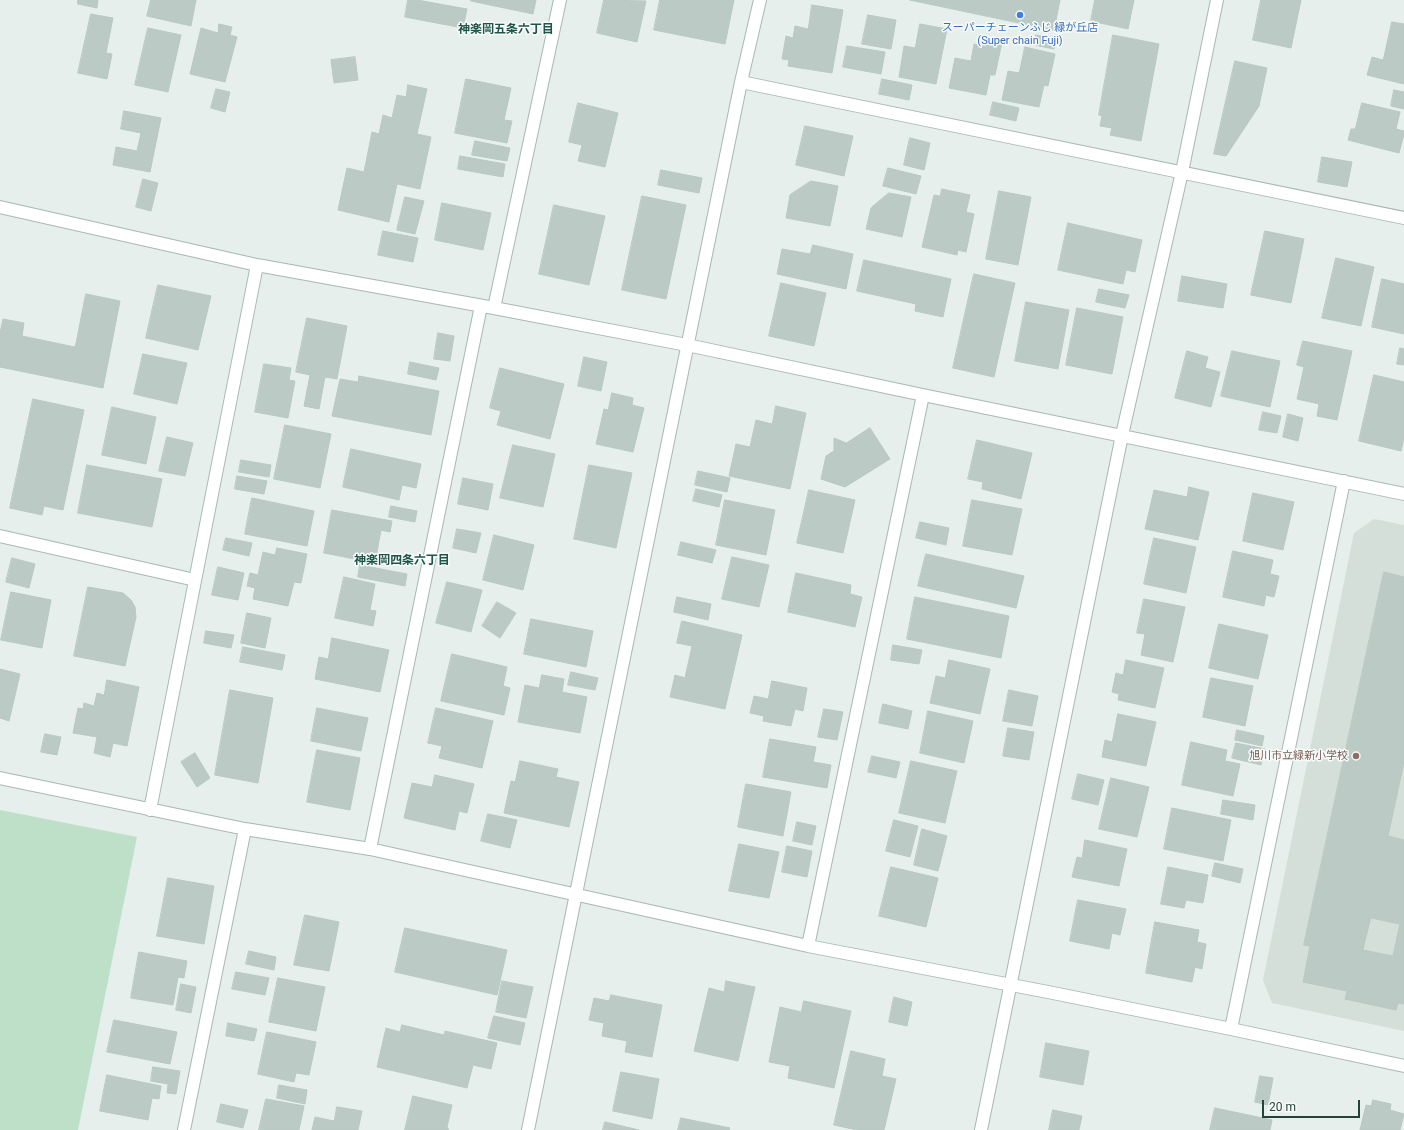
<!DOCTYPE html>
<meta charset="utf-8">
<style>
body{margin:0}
#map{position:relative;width:1404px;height:1130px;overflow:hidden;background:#e6efeb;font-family:Roboto,sans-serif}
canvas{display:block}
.scale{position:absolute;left:1262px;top:1100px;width:98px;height:18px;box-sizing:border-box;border:2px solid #24423a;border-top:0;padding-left:5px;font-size:12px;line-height:14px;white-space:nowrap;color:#24423a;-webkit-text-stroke:3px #f7fbf9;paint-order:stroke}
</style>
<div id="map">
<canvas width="1404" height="1130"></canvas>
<div class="scale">20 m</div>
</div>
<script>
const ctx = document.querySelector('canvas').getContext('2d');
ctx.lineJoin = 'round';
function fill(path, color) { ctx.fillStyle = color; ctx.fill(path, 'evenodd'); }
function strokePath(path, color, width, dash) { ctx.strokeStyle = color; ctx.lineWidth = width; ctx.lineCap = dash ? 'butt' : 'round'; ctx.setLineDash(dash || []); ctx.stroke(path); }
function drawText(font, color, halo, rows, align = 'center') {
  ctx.font = font + ' Roboto,"Noto Sans JP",sans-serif'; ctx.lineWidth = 3; ctx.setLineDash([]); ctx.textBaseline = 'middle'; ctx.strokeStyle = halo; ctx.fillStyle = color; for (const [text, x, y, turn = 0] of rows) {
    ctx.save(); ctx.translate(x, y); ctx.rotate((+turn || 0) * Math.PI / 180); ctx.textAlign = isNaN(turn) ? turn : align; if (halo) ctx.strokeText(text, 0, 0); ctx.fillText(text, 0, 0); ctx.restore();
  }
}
fill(new Path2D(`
 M1374,519L1404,525V1031L1272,1003L1263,980L1354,533Z`), '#d4dfda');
fill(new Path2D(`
 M0,810L137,837L78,1130H0Z`), '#bfe0c8');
const building = new Path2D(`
 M78,0H98L97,8L78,4Z
 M151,0H196L191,26L147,16Z
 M408,0H417L467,9L463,28L405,17Z
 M471,0H536L533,14L471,1Z
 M604,0L646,1L637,42L597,33Z
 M660,0H734L725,44L654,30Z
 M910,0H1060L1054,30Z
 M1095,0H1134L1128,29L1091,21Z
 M1261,0H1301L1291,48L1253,40Z
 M812,5L843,10L832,73L788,66L789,60L782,59L786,36L793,38L795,26L808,29Z
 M91,14L113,18L106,53L112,54L107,79L78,73Z
 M868,15L896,20L891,49L862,44Z
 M1392,22L1404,24V84L1367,75L1372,57L1383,60Z
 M219,24L232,27L230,35L237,37L225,82L190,74L201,28L218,33Z
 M920,24L947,29L936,84L899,77L904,46L915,48Z
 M148,28L181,35L168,92L135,85Z
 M1036,35L1056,38L1054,49L1034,45Z
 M1113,35L1159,44L1141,141L1110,135L1112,128L1100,126L1102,116L1099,115Z
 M986,38L1002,42L995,75H990L986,95L949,88L955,58L971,61L974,44L984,46Z
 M847,46L885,52L881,74L843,67Z
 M1025,47L1055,54L1048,86L1044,85L1039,107L1002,100L1008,71L1019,73Z
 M355,57L358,80L334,83L331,60Z
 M1235,61L1267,68L1259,106L1226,156L1214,154Z
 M466,79L511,88L504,120L512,121L507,143L455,133Z
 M882,79L912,85L909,100L879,94Z
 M408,85L427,89L417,134L431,137L420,189L397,184L389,222L338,210L347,168L364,172L372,132L379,134L383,115L392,118L397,95L406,97Z
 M216,89L230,92L225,112L211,108Z
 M1394,90L1404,92V109L1391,106Z
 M993,102L1019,108L1016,121L990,115Z
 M578,103L618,113L605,167L578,161L582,145L569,142Z
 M1362,103L1400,112L1396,129L1404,131V134L1399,153L1348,140L1351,129H1355Z
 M124,111L161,118L150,172L113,165L116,147L137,151L141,133L121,129Z
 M805,126L853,136L844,176L796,165Z
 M910,138L930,143L924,170L904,165Z
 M475,141L510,148L507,161L472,155Z
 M460,156L505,164L503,177L458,169Z
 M1322,157L1352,162L1347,187L1318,182Z
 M888,168L921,176L916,194L883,186Z
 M661,170L702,178L699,193L658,185Z
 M143,179L158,183L151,211L136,207Z
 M811,181L838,186L830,226L786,218L790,195Z
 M942,189L970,195L966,212L974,214L966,252L958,250L957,255L922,247L934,195L940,196Z
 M999,191L1031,197L1018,265L986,259Z
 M889,193L911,197L902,237L866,229L871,208Z
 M642,196L686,205L666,299L622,290Z
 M405,197L424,201L415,234L397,230Z
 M442,203L491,213L483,250L435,240Z
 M554,205L605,216L589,285L539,274Z
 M1068,223L1142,240L1135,272L1126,270L1123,284L1058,270Z
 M383,231L418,238L413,262L378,255Z
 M1265,231L1304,239L1291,303L1251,295Z
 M813,245L853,254L846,289L777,274L782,249L810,254Z
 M1336,258L1374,267L1361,326L1322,318Z
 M864,260L951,279L943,317L915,311L916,304L857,291Z
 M974,274L1015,283L994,377L953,368Z
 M1182,276L1227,284L1223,308L1178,301Z
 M1382,279L1404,284V334L1372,327Z
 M781,283L826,293L814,346L769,336Z
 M158,285L211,296L198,350L146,338Z
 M1099,289L1129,295L1125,308L1096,302Z
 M86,294L120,301L103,388L0,367V333L3,319L24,323L22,336L75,347Z
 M1026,302L1069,310L1058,369L1015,361Z
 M1077,308L1123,317L1112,374L1066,365Z
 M307,318L347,326L337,379L325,377L319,409L304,406L310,375L296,372Z
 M438,333L454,336L450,361L434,359Z
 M1303,341L1352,351L1337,420L1317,416L1319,404L1297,399L1304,367L1297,365Z
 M1400,348L1404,349V365L1397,364Z
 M1187,351L1208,357L1205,368L1220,372L1211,407L1175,398Z
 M1232,351L1280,361L1270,407L1221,396Z
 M143,354L187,363L177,404L134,394Z
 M584,357L607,362L601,391L578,386Z
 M410,362L439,368L436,380L408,374Z
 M264,364L291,368L289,380L295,381L288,418L255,412Z
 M500,368L564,384L550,439L497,425L501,411L490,408Z
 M1374,375L1404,382V438L1401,451L1359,441Z
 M359,376L439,391L431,435L332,416L340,379L358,382Z
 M612,393L633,398L632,405L644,408L633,452L596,444L604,409L608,410Z
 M33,399L84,410L63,510L44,506L42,515L10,508Z
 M776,406L806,413L790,489L729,476L736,444L750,447L756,420L772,424Z
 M112,407L156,417L146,464L102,455Z
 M1263,412L1281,416L1277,433L1259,430Z
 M1288,414L1303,418L1298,441L1283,437Z
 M285,425L331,434L320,488L274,479Z
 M870,428L890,459L845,487L821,479L826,456L834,451V438L846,443Z
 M167,437L193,443L185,476L159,471Z
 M977,440L1032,453L1021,499L982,489L983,482L968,479Z
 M513,445L555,454L543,507L500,498Z
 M351,449L421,464L416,488L402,485L399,500L343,487Z
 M241,460L271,465L269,477L239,472Z
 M87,465L162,479L152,527L78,513Z
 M589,465L632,473L616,548L574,539Z
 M698,471L730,478L727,492L695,485Z
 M237,476L267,481L264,494L235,489Z
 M463,478L493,484L488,510L458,504Z
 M1189,487L1209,492L1198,540L1145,529L1154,490L1187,497Z
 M696,489L722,495L719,507L693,501Z
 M809,490L855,500L843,553L797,543Z
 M1253,493L1294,502L1283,550L1243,541Z
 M252,498L314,511L307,546L245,534Z
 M725,500L775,510L766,555L716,545Z
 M972,500L1022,509L1012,555L963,546Z
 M391,506L417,511L415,522L389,517Z
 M332,510L392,521L390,532L381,530L375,563L324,553Z
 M920,522L949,528L946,545L916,538Z
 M457,529L481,533L476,553L453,548Z
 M494,535L534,545L523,590L483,580Z
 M226,538L252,543L249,556L223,550Z
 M1154,538L1196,547L1186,593L1144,584Z
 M681,542L716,550L712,563L678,555Z
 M277,548L307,554L301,583L294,582L288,606L253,599L255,588L247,586L250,573L258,575L263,552L275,555Z
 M1233,551L1273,560L1270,574L1279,576L1274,597L1266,595L1264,606L1223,597Z
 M926,554L1024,576L1016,608L918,586Z
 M732,557L769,565L759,607L722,599Z
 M12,558L35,564L29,588L6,582Z
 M360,565L407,574L405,586L358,577Z
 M218,567L244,573L238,600L212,595Z
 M1384,572L1404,577V762L1388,836L1404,840V1004L1398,1003L1396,1010L1345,999L1347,991L1303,982L1310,946L1304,945ZM1371,918L1400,924L1393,956L1363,950Z
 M796,573L851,585L850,594L862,597L855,627L788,612Z
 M344,577L375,584L370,610L376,611L373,626L335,618Z
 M447,582L482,590L471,632L436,623Z
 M88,587L123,593L131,600L135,607L136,617L125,666L74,656Z
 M11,592L51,600L42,648L1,640Z
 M677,597L711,604L708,620L674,612Z
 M915,597L1009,616L1001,658L907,639Z
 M1144,599L1185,607L1173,662L1141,655L1145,634L1137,633Z
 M497,602L516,613L500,638L482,626Z
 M247,613L271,618L265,648L241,643Z
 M531,619L593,631L586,667L524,654Z
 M682,621L742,635L725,709L670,697L675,675L685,678L692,646L677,643Z
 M1219,624L1268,635L1258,679L1209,668Z
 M206,631L234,635L231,648L204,643Z
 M332,638L389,650L380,692L315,679L319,657L328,659Z
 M893,645L922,650L919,664L891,660Z
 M243,647L285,655L282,670L240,662Z
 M452,654L507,667L503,686L510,688L504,715L441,701Z
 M949,660L990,669L980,714L930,703L936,676L945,678Z
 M1126,660L1164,668L1155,708L1118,700L1119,694L1112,692L1116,673L1123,675Z
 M0,669L20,674L9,721L0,718Z
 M571,672L598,678L595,690L568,685Z
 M542,675L564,679L562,692L587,697L580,733L518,722L525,685L539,688Z
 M1211,678L1253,686L1245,726L1203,717Z
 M107,680L139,687L127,746L113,743L110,757L94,753L97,737L73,733L78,708L83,709L84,703L94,706L97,693L104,695Z
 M772,681L807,688L803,711L795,709L791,726L763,721L764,716L750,713L754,696L768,699Z
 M230,690L273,698L258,783L215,775Z
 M1009,690L1038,696L1032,726L1003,721Z
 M883,704L912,711L908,729L879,723Z
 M317,708L368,718L361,751L311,741Z
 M436,708L493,721L482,768L439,758L442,746L428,743Z
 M824,709L843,712L837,740L818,737Z
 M928,711L973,721L964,763L920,753Z
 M1118,714L1156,722L1146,766L1102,757L1105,740L1112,742Z
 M1008,728L1034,732L1029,760L1003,756Z
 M1237,730L1264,736L1262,746L1235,740Z
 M45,734L61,737L57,755L41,752Z
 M770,739L816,747L813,762L831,765L827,788L763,777Z
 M1191,742L1227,750L1225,761L1240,764L1233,796L1182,785Z
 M1236,743L1265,749L1261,765L1232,758Z
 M317,750L360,758L350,810L307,802Z
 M195,753L210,778L197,787L181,762Z
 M872,756L900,762L896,778L868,772Z
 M520,761L558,769L556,777L579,782L569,827L504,813L511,781L515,782Z
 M911,761L957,771L945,823L899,813Z
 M1078,774L1104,780L1098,805L1072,799Z
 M435,775L474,784L467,813L459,811L455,830L404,818L412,783L432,787Z
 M1111,778L1149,787L1137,837L1099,829Z
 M746,784L791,792L783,836L738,827Z
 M1223,800L1255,805L1253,820L1221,814Z
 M1172,808L1231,820L1223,861L1164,849Z
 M488,814L517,820L510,848L481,841Z
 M894,820L918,826L910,857L886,851Z
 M797,822L816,826L812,845L793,841Z
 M922,829L947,836L938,871L914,865Z
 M1085,840L1127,849L1119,886L1072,877L1077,857L1082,858Z
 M739,844L779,852L769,898L729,891Z
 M787,846L812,851L807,877L782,872Z
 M1215,863L1243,869L1240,883L1212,876Z
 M891,867L938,878L926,927L879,916Z
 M1168,867L1208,875L1203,903L1186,900L1184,908L1161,904Z
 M168,878L214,886L204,944L157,936Z
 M1078,900L1126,909L1120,935L1112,933L1109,949L1070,941Z
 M305,915L339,922L329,971L294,965Z
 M1155,922L1199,930L1197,942L1206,944L1202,969L1195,967L1192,982L1146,973Z
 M405,928L507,950L497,995L395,972Z
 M249,951L276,957L274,970L246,964Z
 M139,952L187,961L184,978L178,977L173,1005L131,998Z
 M236,972L269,978L265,995L232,989Z
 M278,978L325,987L316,1031L269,1022Z
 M502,981L533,987L526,1018L496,1012Z
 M726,981L755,987L738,1061L694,1051L709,988L724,992Z
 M181,984L196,987L191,1013L176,1010Z
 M611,995L662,1005L652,1057L625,1052L627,1041L602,1036L604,1023L589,1020L594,998L609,1001Z
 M894,997L912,1002L907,1026L889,1022Z
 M804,1001L851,1011L834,1088L788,1078L790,1066L769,1062L780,1007L801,1012Z
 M494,1016L525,1023L520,1045L488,1038Z
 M114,1020L177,1032L170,1064L107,1052Z
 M228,1023L257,1029L254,1041L226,1036Z
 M402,1025L444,1035L445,1031L497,1043L491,1069L473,1065L467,1088L377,1067L386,1028L400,1032Z
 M267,1032L316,1042L309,1075L296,1073L294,1082L258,1074Z
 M1046,1043L1089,1051L1083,1085L1040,1077Z
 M851,1051L885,1059L882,1076L896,1079L884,1130H857L834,1125Z
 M153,1067L180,1071L176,1094L167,1093L168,1084L151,1081Z
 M621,1072L659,1079L652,1119L613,1111Z
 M107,1075L161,1086L159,1099L152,1098L148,1120L100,1111Z
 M1260,1076L1273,1078L1268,1105L1255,1102Z
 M279,1085L307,1090L305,1104L277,1098Z
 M413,1096L452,1105L447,1127L449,1130H405Z
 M266,1099L304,1106L299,1130H259Z
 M1373,1100L1391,1104L1390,1110L1404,1114L1400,1130H1360L1366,1105L1371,1106Z
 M221,1104L248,1110L243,1128L217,1122Z
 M337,1107L362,1111L358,1130H312L315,1117L334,1121Z
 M1215,1108L1272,1120L1270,1130H1210Z
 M1053,1110L1082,1116L1079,1130H1049Z
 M681,1118L730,1128L729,1130H678Z
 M605,1122L639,1130H603Z`);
fill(building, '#bbcac4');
strokePath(building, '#b8c9c2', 1);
const street = new Path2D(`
 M741,82L1404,218
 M0,207L257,265L494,308L687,345L923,395L1404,494
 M494,308L560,0
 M0,536L195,580
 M0,778L245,829L370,849L808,946L1048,992L1231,1029L1404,1066
 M150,810L257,265
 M370,849L481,306
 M808,946L923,395
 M1231,1029L1344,481
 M184,1130L245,829
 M528,1130L741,82L760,0
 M981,1130L1122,435L1182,172L1217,0`);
strokePath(street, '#a8b8b2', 14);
strokePath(street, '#fff', 12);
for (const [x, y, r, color] of [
 [1020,15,4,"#3f7fe0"],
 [1356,756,4,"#8d6e63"]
]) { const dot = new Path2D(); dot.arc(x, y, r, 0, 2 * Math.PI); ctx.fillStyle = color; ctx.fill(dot); strokePath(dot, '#f7fbf9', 1.5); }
drawText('11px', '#366cbe', '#f7fbf9', [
 ["スーパーチェーンふじ 緑が丘店",1020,28],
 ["(Super chain Fuji)",1020,41]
]);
drawText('11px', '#785e54', '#f7fbf9', [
 ["旭川市立緑新小学校",1348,756]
], 'right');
drawText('bold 12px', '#1f5548', '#f7fbf9', [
 ["神楽岡五条六丁目",506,30],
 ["神楽岡四条六丁目",402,561]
]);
</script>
